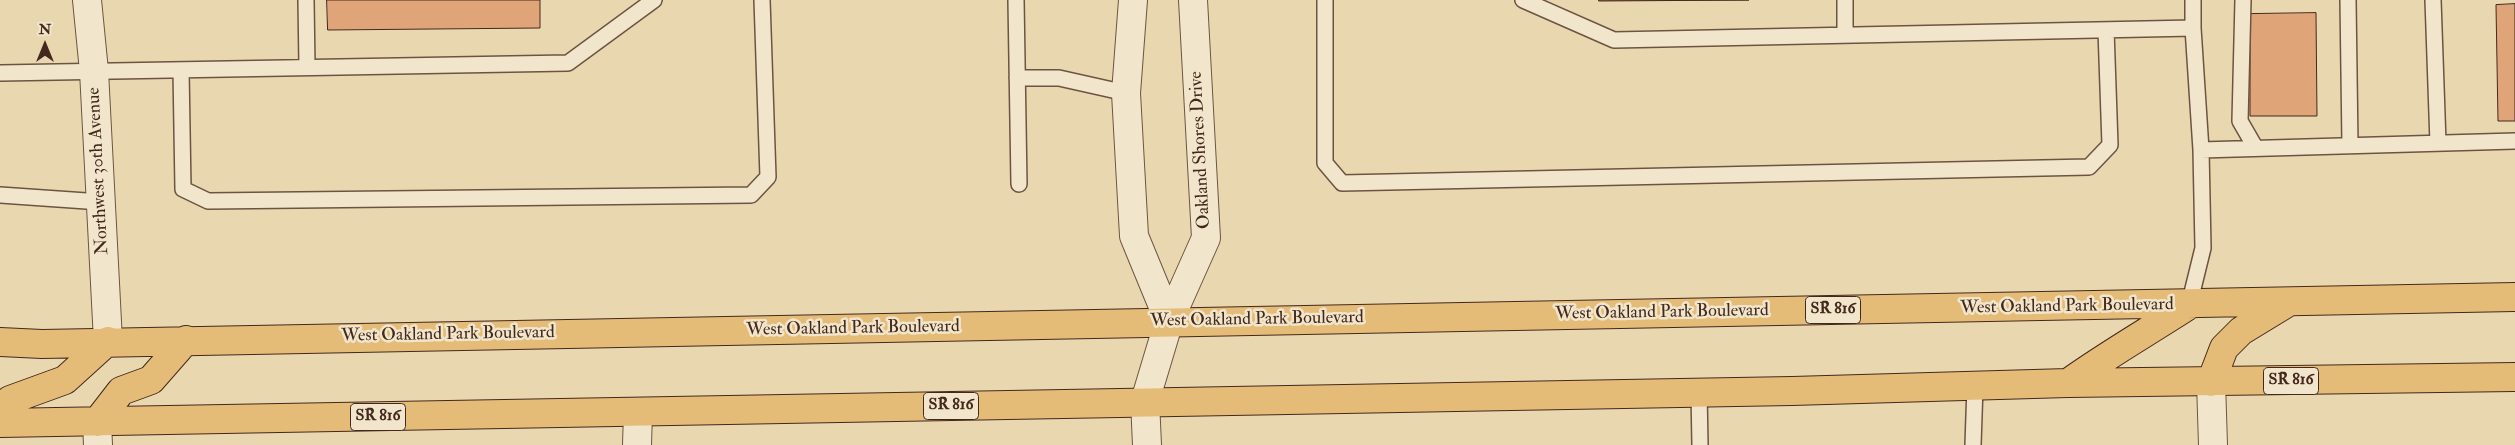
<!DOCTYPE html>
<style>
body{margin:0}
#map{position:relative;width:2515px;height:445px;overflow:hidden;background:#e9d8af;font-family:"IM FELL Double Pica",serif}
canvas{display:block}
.north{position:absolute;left:20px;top:20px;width:50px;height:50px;-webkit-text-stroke:4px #f1e6cb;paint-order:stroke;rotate:0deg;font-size:14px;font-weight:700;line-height:20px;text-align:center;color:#44281e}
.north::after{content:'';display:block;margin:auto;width:18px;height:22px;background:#44281e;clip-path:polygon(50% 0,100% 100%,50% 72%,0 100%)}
</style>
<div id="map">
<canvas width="2515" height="445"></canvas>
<div class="north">N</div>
</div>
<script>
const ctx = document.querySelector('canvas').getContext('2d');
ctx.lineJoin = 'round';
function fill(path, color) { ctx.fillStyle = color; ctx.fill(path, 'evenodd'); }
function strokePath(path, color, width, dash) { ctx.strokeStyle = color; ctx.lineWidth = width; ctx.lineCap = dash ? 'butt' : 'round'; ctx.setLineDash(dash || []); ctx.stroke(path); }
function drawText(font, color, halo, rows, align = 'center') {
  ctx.font = font + ' "IM FELL Double Pica",serif'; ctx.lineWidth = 5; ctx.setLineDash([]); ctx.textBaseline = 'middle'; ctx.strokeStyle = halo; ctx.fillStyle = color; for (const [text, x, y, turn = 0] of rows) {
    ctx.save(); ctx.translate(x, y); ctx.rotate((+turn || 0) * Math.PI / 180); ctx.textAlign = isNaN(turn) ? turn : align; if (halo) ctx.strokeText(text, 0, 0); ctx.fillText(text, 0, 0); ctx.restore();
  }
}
const building = new Path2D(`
 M327,0H540V28L328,30Z
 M1599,0H1749L1599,1Z
 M2515,4V121H2498L2496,5Z
 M2316,13L2317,116H2250V14Z`);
fill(building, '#dfa477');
strokePath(building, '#44281e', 1);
const service = new Path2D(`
 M306,0L307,67
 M1016,0L1019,184
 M1325,0V163L1342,183L2089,167L2110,145L2106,30
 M1523,0L1614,40L2193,28L2201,150L2203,248L2189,305
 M1845,0V35
 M2193,0V28
 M2243,0L2240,121L2255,147
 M2348,0L2350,145
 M2433,0L2438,143
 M181,70L183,189L208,201L751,195L768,177L762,0
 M0,73L568,63L654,0
 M1017,78H1059L1126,93
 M2201,150L2515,141
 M0,195L101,202
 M1699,392L1700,445
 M1973,445L1975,386`);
const minor = new Path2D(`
 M87,0L94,71L108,341
 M1133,0L1126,93L1134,236L1169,321
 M2211,382L2213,445
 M97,422L98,445
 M637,445L638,413
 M1147,445L1145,401L1169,321L1206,238L1193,0`);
const primary = new Path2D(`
 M0,342L42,344L2515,297
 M2211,382L2224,348L2241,331L2287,303
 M2068,383C2107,355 2149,331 2189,305
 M0,409L10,400L65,380L108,341
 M97,422L121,391L151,380L186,340
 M0,423L1792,391L2068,383L2515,377`);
strokePath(service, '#6d5442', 18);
strokePath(minor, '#6d5442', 30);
strokePath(primary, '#44281e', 30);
strokePath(service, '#f1e6cb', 15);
strokePath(minor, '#f1e6cb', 28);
strokePath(primary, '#e4bc78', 28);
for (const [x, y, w] of [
 [1833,310,55],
 [2291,381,55],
 [951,406,55],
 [378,417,55]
]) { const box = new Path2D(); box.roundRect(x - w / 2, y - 13.5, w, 27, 4); ctx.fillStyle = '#f1e6cb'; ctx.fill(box); strokePath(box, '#44281e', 1); }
drawText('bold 16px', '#44281e', null, [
 ["SR 816",1833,310],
 ["SR 816",2291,381],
 ["SR 816",951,406],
 ["SR 816",378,417]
]);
drawText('18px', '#44281e', '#f1e6cb', [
 ["Oakland Shores Drive",1201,150,-93],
 ["Northwest 30th Avenue",99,171,-93],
 ["West Oakland Park Boulevard",2067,307,-1],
 ["West Oakland Park Boulevard",1662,313,-1],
 ["West Oakland Park Boulevard",1257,320,-1],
 ["West Oakland Park Boulevard",853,329,-1],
 ["West Oakland Park Boulevard",448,335,-1]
]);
</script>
